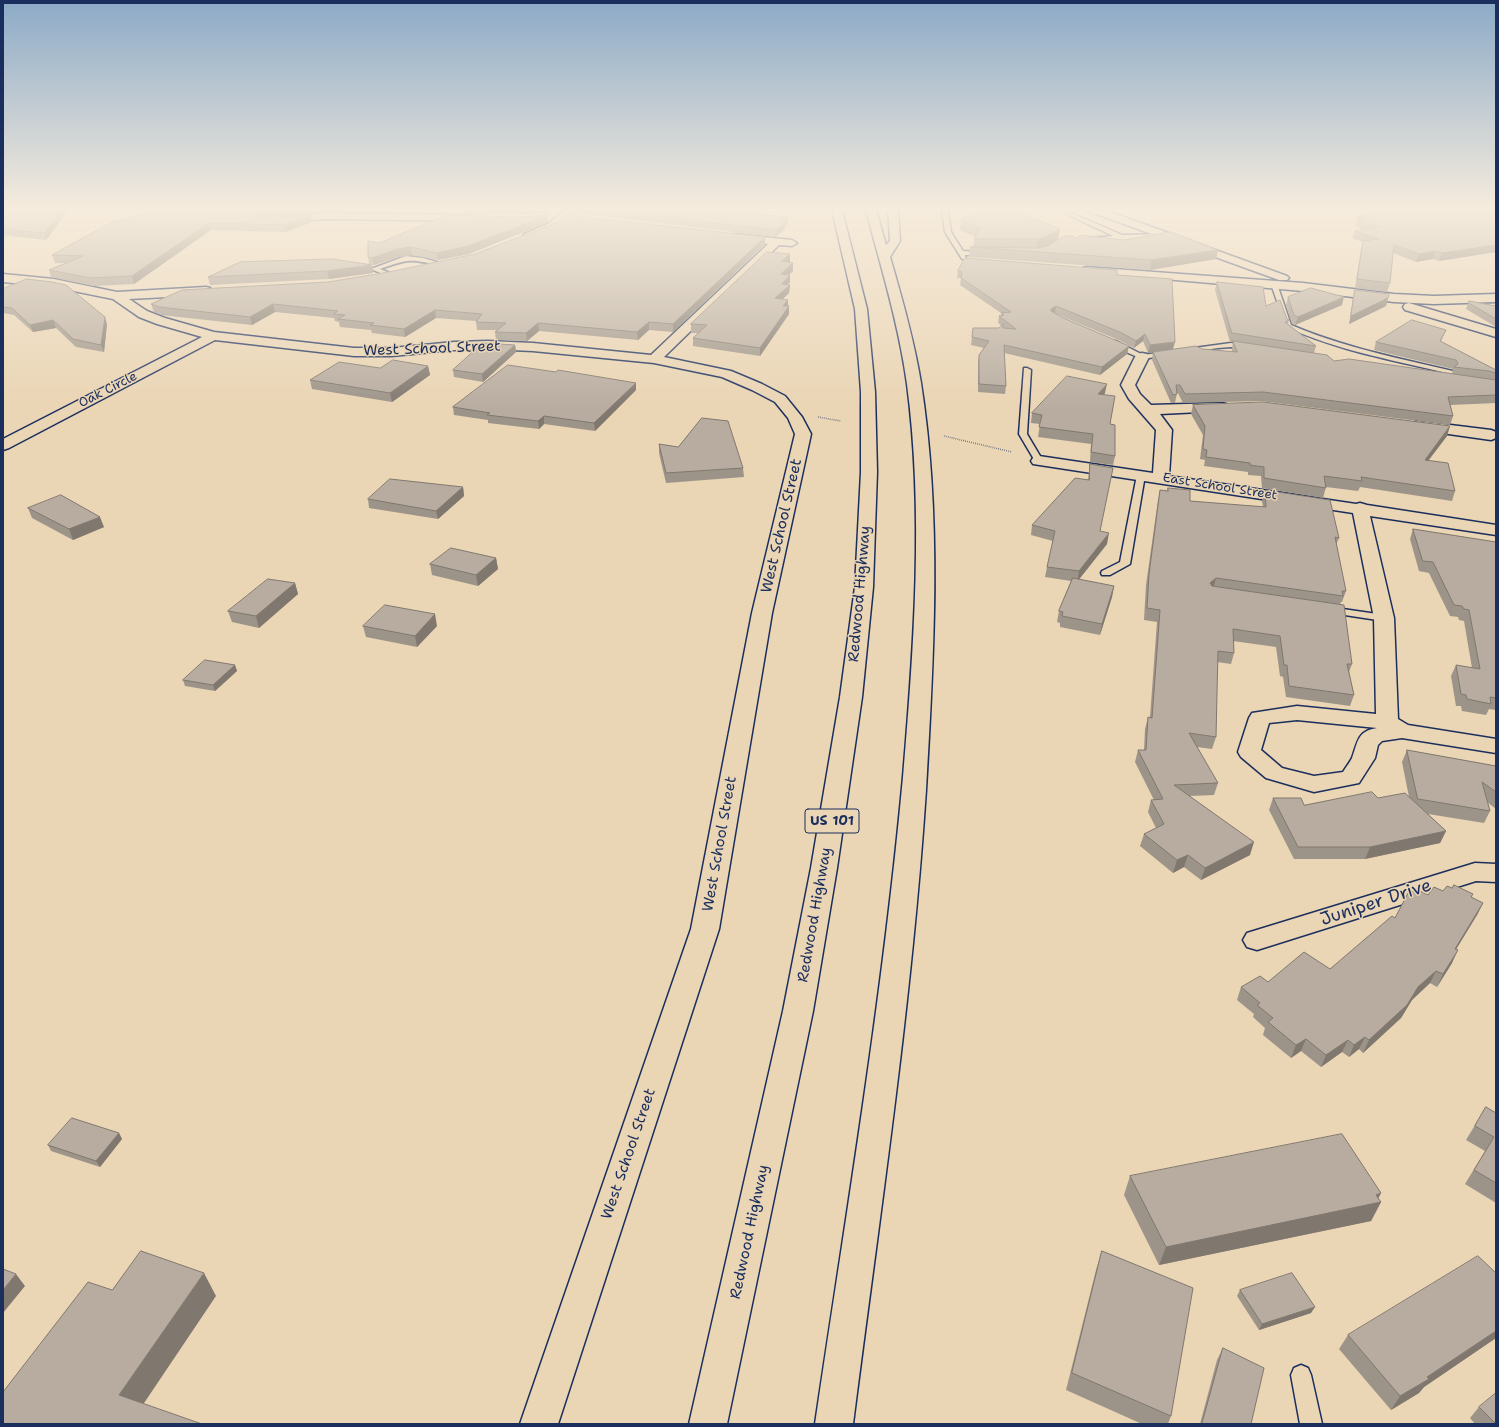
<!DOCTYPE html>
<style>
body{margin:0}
#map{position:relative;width:1499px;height:1427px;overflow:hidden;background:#ead5b4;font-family:"Shantell Sans",sans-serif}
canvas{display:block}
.frame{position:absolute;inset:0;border:4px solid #1b2f5e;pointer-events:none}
</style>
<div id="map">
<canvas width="1499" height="1427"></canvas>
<div class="frame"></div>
</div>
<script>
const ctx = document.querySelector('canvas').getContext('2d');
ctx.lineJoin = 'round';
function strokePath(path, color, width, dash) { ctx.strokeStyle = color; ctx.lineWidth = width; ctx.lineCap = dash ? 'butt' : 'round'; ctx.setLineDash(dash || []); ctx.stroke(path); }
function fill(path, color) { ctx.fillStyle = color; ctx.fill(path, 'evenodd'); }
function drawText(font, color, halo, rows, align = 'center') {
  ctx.font = font + ' "Shantell Sans",sans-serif'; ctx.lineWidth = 3; ctx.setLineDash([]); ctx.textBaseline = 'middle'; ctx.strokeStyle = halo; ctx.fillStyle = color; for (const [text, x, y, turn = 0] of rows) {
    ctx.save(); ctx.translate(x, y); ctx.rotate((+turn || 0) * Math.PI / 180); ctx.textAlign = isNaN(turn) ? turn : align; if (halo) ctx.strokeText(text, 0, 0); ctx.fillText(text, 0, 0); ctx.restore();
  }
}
const lane = new Path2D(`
 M942,210H948L951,232L963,251L985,252L988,254L987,255H965L966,259H962L945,232Z
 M1058,210H1065L1122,235L1161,234L1164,236L1161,238L1091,241L1089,240V238L1113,236Z
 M406,256L423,258L447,265L444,267C412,259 411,258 380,269L392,274L393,275L390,277L371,269Z
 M1274,282L1277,284L1291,325C1356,353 1428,363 1496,382V386C1478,382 1460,376 1442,372C1388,359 1337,350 1286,327L1271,284Z
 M1110,341H1116L1143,355L1231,343L1251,346L1252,348L1248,350L1231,347L1218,348L1142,359L1110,345Z
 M1024,368H1027L1031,370L1027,434L1043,461L1039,464L1035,461L1019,434Z
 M1141,472L1145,475L1130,564L1110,575H1102L1101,573L1102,571L1120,562L1137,475Z
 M1329,607L1384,615L1389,618L1384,621L1325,612L1324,610Z
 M1301,1365L1308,1368L1311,1375L1322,1424H1300L1291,1375L1294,1368Z`);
const street = new Path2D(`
 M565,210H576L556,228L528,239L523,236L524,234L548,224Z
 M1085,210H1105L1287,276L1289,278L1287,280H1279L1099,215L1086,212Z
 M326,213L471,215L476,218L471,221L326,219L281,223L276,220L281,217Z
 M735,234L792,240L797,243L792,246L779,245L664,357L731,371L762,384L785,396L802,417L811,434L772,613L719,929L558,1424H520L691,929L752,613L795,434L788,418L775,402L752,390L722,377L654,363L533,351L488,349L454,350L392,356H354L215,340L9,448L3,450V439L202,337L157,324L139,317L113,299L54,287L3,282V274L54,279L117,292L206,287L210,288L212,291L210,294L206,295L129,299L147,311L165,318L214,332L354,348H392L454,342L488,341L533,343L651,355L768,244L731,239L730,237L731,235Z
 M1087,267L1303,283L1394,294L1434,296L1496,294V302L1434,304L1394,302L1303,291L1083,272L1081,270L1083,268Z
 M1409,303L1496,329V337L1405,310L1403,307L1405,304Z
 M1142,353L1147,354L1149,357L1135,385L1140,394L1151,405L1221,403L1226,404L1228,407L1226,410L1221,411L1160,414L1172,430L1169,476L1356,504L1360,503L1367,505L1496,525V535L1370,516L1394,618L1398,719L1408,725L1496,739V753L1402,738L1382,741L1378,745L1375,758L1359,783L1314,792L1266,778L1241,757L1238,752L1249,718L1252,713L1297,706L1376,714L1374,618L1353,513L1033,464L1031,461L1033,458L1039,456L1153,473L1156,430L1129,399L1121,385L1135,357L1137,354ZM1297,720L1377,728C1357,731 1358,742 1352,758C1350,762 1346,767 1343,772L1314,776L1282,768L1261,750L1269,723Z
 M1418,421L1491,430L1496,432V438L1491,440L1413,429L1410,426L1413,423Z
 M1475,863L1496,864V882L1476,881L1257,950L1247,947L1243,940L1247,933Z`);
const highway = new Path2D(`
 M832,210H842L867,309L875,392L877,472L873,587L862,697L837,868L813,1011L727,1424H689L783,1011L811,868L840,697L855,587L861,472V392L855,309Z
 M866,210H876L886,245L890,241L888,210H898L900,241L890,257C902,298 914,340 921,383C942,517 934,655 926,790C912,1002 880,1213 853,1424H815C847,1209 883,994 903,777C914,647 924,513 907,384C899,325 881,267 866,210Z`);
strokePath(lane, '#1b2f5e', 3);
strokePath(street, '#1b2f5e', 3);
strokePath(highway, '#1b2f5e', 3);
strokePath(new Path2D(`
 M818,417L841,421
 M944,436L1012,452`), '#1b2f5e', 1.5, [0.5, 1.5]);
fill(lane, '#ead5b4');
fill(street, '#ead5b4');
fill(highway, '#ead5b4');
fill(new Path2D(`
 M3,210H69L46,240L3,235Z
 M154,210H344L339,212L259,217L261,219L312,222L285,232L211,230L134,284L93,286L51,277L49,270L66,263H55L52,255L138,215Z
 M465,210H551L549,213L520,214H466Z
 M575,210H724H722L788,217V224L785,226V229L775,237L575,213Z
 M1496,210V252L1439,261L1433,259L1416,262L1393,253L1390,283L1387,292L1355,288L1361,249L1363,242L1352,238L1355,231L1363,230L1355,226L1358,215H1366L1368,211Z
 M548,215V222L469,254L438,260L412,255L398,257L374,265H372L373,273L329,279L210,285L208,277L369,264L368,257L379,243L519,217Z
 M961,220L1058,240L1077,238L1218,250L1216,259L1150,270L969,257L970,247H973L975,237L960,230Z
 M765,237V244L673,332L649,330L638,340L539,331L527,341L496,340L495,332L497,330H477L476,321L436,318L405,337L372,333L371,330L340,327L339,322L335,321L334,318L275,312L252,325L161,315L154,312L151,304L328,282Z
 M790,254V262H789L793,263V271L789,275H790V282L788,285H790L789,293L783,299L788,300V306H789V314L760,356L693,346V338L698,333H691V324Z
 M958,271L1117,275L1173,349H1202L1232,352V349L1233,342H1230L1215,290L1217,282L1266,306L1287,319L1289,320L1288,324L1316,346L1314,353L1334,361L1452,374L1453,369L1374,350L1376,342L1446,330L1441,341L1496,370V403L1450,405L1453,416L1450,425L1261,401L1183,403L1178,393H1177L1175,403H1171L1152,360L1153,352L1148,353L1143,341L1134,348L1121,341L1056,314L1061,317L1129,346L1127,354L1100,375L1004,353L1006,386L1005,394L978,392V362L979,355L984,348L971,345L973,328H999L1002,326L998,323L999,316H1001V313L960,285L961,278H957Z
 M3,289L107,324L104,352L76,347L56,328L33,332L14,315L3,313Z
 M1355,290L1388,298L1386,306L1349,324L1353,299Z
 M1288,297L1342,305L1295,325L1292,324L1286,305Z
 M1469,301L1496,306V327L1466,309Z
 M515,345L516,352L483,382L454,377L453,370Z
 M428,366L430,375L392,402L312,389L310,380L380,368Z
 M636,383V390L595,431L544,424L539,429L488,423V420L454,415L453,407Z
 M1105,393L1104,395L1110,424L1115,456L1113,465L1090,462L1091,444L1038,437L1040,424L1031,423L1032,413Z
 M1193,405L1447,436L1428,461L1455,491L1452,501L1360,487L1358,491L1326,487L1323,498L1262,488L1261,476L1248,475V472L1204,466L1205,460L1200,459L1203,435L1191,414Z
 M659,444L743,468L744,477L666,483L659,453Z
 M1090,464L1100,531L1107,544L1079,579L1114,586L1112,597L1100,635L1060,627V623L1057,622L1059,611L1071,581L1045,577L1047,567L1053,541L1031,535L1032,525L1088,479Z
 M463,487L464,496L438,519L369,508L368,499Z
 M1168,488L1190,501L1263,507L1262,501L1265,490L1339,538L1336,545L1346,591L1342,602H1341L1340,604L1352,664L1349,672L1354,695L1350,706L1286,697L1283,677L1280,676L1276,647L1233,641L1234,653L1231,664L1217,662L1216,737L1212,749L1197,747L1218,783L1214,795L1190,796L1250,855L1201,880L1184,867L1173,873L1140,846L1144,834L1156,828L1148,812L1151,800H1154L1135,762L1138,750H1144L1145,729L1148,717H1150L1157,622L1144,620L1146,585L1158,500L1160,490L1167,491Z
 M28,508L104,527L73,540L32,518Z
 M1413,529L1496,542V710L1489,709L1486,715L1462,711L1461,706H1456L1451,676L1456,665L1472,668L1464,621L1459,620L1458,617L1450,616L1429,573L1419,571L1410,539Z
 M496,558L498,569L478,586L432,575L430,564Z
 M295,583L298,594L259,628L232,622L228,611Z
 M363,626H437L417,647L366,637Z
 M235,665L237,671L215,691L185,686L183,680Z
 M1407,750L1496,766V809L1487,802L1490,811L1484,823L1428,814L1446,831L1440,843L1365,859H1294L1269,810L1273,798L1304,805L1378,798L1409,797L1402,762Z
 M1443,891L1471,897L1483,903L1477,915L1456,949L1452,963L1437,987L1430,983L1412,1000L1401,1018L1363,1053L1359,1049L1349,1057L1342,1052L1321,1067L1301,1051L1291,1058L1263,1035L1265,1028L1253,1017L1254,1014L1237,1000L1241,987L1330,969L1395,918L1428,895Z
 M1486,1107L1496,1113V1203L1465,1184L1485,1151L1466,1140Z
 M119,1133L122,1139L100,1167L51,1151L48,1145Z
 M1130,1176L1378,1199L1381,1202L1371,1221L1159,1265L1124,1195Z
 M1102,1251L1171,1416L1168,1424H1142L1066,1390L1096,1270Z
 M1496,1273V1338L1424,1387L1419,1393L1391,1410L1339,1349L1348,1335Z
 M1240,1290L1311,1313L1259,1330L1237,1296Z
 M1223,1348L1251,1424H1200L1217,1360Z
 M1479,1407L1496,1424H1475L1470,1418Z`), '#9d9489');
fill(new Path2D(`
 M62,210H69L46,240L44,233Z
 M272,210H344L339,212L258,218L254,214L256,211Z
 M519,210H551L549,213L520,214Z
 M311,215L312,222L285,232L284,225Z
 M548,215V222L469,254L438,260L437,253Z
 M788,217V224L785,226V229L775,237L776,230L782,222Z
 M209,223L211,230L134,284L132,276Z
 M1060,229L1058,240L1041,250H1037L1038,239Z
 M765,237V244L673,332V324Z
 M1496,245V252L1439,261L1442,253Z
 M411,247L412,255L398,257L374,265L372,258L397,249Z
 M1218,250L1216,259L1150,270L1151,260Z
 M1435,251L1433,259L1416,262L1419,254Z
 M790,254V262L782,269V261Z
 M793,263V271L781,282V274Z
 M372,265L373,273L329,279L327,271Z
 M790,275V282L782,292V284Z
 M790,285L789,293L775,306V298Z
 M1344,297L1342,305L1295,325L1298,317Z
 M1388,298L1386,306L1349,324L1351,316Z
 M788,300V308L783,306Z
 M273,304L275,312L252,325L250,317Z
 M789,306V314L760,356V348Z
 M1056,306L1055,314L1050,316L1051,309Z
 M435,310L436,318L405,337L404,329Z
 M105,317L107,324L104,352L101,345Z
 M53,320L56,328L33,332L30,325Z
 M649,322V330L638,340L637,332Z
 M538,323L539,331L527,341L526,333Z
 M1145,334L1143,341L1134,348L1136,341Z
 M1175,342L1173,349L1148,353L1150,345Z
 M515,345L516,352L483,382L482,374Z
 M1129,346L1127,354L1100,375L1102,367Z
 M428,366L430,375L392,402L390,393Z
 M636,383V390L595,431L594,423Z
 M1107,384L1105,393L1096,403L1098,394Z
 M544,416V424L539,429L538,421Z
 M1450,426L1447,436L1421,470L1425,460Z
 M463,487L464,496L438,519L436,511Z
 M100,517L104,527L73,540L69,529Z
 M1109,533L1107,544L1077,582L1079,571Z
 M496,558L498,569L478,586L476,575Z
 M1216,578L1213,589L1210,583Z
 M295,583L298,594L259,628L256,616Z
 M1114,586L1112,597L1100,635L1102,624Z
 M435,614L437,626L417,647L415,636Z
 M235,665L237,671L215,691L213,685Z
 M1446,831L1440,843L1365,859L1370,847Z
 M1254,842L1250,855L1201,880L1205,868Z
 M1188,855L1184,867L1173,873L1177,860Z
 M1483,903L1477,915L1449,961L1455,949Z
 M1458,950L1452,963L1437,987L1443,974Z
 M1436,971L1430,983L1412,1000L1401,1018L1363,1053L1369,1040L1418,987Z
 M1365,1037L1359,1049L1349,1057L1354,1045Z
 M1306,1039L1301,1051L1291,1058L1296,1045Z
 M1348,1040L1342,1052L1321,1067L1326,1055Z
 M119,1133L122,1139L100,1167L96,1161Z
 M1381,1193L1376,1203L1381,1202L1371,1221L1159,1265L1166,1247Z
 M204,1273L216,1296L134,1418L119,1395Z
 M16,1274L25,1286L3,1313V1290Z
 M1315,1307L1311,1313L1259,1330L1262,1324Z
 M1496,1331V1338L1424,1387L1419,1393L1391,1410L1400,1396L1427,1377Z`), '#80786f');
const building = new Path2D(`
 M3,210H62L44,233L3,229Z
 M154,210H272L256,211L254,214L261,219L311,215L284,225L209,223L132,276L91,278L49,270L83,256L52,255L112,222L138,215Z
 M604,210H718L788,217L782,222H786L776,230Z
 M980,210H1012L1060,229L1043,238L1038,239H974L980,228L961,220Z
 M1376,210H1496V245L1442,253L1435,251L1419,254L1394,245L1390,283L1357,279L1363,241L1379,239L1355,231L1379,227L1357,219L1365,218L1358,215L1376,214L1368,211Z
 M447,215L519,217L548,215L468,246L437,253L411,247L397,249L372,258L368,257V241L379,243Z
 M566,215L765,237L673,324L649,322L637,332L538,323L526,333L495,332L506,323L476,322L482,314L435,310L404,329L370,325L374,323L338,319L345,315L333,314L338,311L273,304L250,317L159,307L151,304L182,290L328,282L389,272L475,254L556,223Z
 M1171,232L1218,250L1151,260L970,247L1038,248L1048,246L1064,236H1072L1077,238L1080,235L1123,240Z
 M767,252L790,254L782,261L793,263L781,274L790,275L782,284L790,285L775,298L788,300L783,306H789L760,348L693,338L707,325L691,324Z
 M965,258L1117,270V275L1172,279L1175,342L1150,345L1145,334L1136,341L1122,333L1056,306L1051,309V311L1061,317L1129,346L1102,367L1004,345L1006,386L979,384V355L989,341L972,337L973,328H999L1003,324V328L1016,329L999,316L1004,315L1001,313L1011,312L961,278L962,272L958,271Z
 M333,259L372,265L327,271L208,277L240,262Z
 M27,279L52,282L66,285L105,317L101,345L73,339L53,320L30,325L12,308L3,307V289Z
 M1217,282L1263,287L1266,306L1280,300L1287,319L1289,320L1285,322L1316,346L1232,333Z
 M1311,288L1344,297L1298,317L1294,315L1288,297Z
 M1355,290L1389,294L1388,298L1351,316Z
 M1469,301L1496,306V319L1469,303Z
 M1412,320L1446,330L1440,341L1496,370V373L1489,371L1454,367L1458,364L1456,360L1376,342Z
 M1233,341L1327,355L1334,361L1349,359L1496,380V395L1448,397L1453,416L1263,392L1185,394L1180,385H1176L1177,394L1173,395L1153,352L1196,346L1202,349L1237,352Z
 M483,343L515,345L482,374L453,370Z
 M393,360L428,366L390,393L310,380L339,362L380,368Z
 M508,365L556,372L558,370L636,383L594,423L544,416L538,421L487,415L490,413L453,407Z
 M1067,376L1107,384L1098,394L1115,396L1110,424L1115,425V456L1091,452L1093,434L1039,427L1042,415L1032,413Z
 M1263,402L1450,426L1425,460L1448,463L1455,491L1361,477L1362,481L1324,476L1326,488L1264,478V467L1250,465V463L1206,457L1207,450L1203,449L1205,426L1193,405Z
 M702,418L728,421L743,468L666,473L659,444L678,447Z
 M1090,464L1113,468L1100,531L1109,533L1079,571L1047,567L1055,531L1032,525L1075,478L1089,480Z
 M390,479L463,487L436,511L368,499Z
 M1168,488L1190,490V501L1266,507L1265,490L1330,500L1339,538L1335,537L1346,591H1342L1343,596L1216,578L1210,583L1212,586L1344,605L1352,664H1347L1354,695L1289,686L1287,665H1284L1280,636L1233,629L1234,653L1218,651L1216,737L1189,733L1218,783L1174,785L1254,842L1205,868L1188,855L1177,860L1144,834L1164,824L1151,800L1163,799L1138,750H1146L1148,717L1152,718L1160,610L1147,608L1149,574L1160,490L1168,491Z
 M61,495L100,517L69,529L28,508Z
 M1413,529L1496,542V698L1490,697L1491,704L1467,699L1466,695L1461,694L1456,665L1480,669L1469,610L1464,609L1462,606L1454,605L1433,562L1423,561Z
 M451,548L496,558L476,575L430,564Z
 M1073,578L1114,586L1102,624L1062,616L1063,612L1059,611Z
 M268,579L295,583L256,616L228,611Z
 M385,605L435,614L415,636L363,626Z
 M205,660L235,665L213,685L183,680Z
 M1407,750L1496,766V792L1482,782L1490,811L1418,799Z
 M1372,792L1378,798L1405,793L1446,831L1370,847H1298L1273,798H1301L1304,805Z
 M1454,885L1473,894L1471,897L1483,903L1455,949L1458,950L1443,974L1436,971L1418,987L1407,1005L1369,1040L1365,1037L1354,1045L1348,1040L1326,1055L1306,1039L1296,1045L1268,1022L1273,1018L1257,1005L1260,1003L1241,987L1260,976L1268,982L1304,952L1330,969L1392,916L1395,918L1408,893L1418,890L1428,895L1434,887L1443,891L1447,886L1452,888Z
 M1486,1107L1496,1113V1183L1474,1170L1494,1137L1475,1126Z
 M72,1118L119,1133L96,1161L48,1145Z
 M1342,1134L1381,1193L1376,1195L1381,1202L1166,1247L1130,1176Z
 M141,1251L204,1273L119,1395L202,1424H3V1392L88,1282L112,1290Z
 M1102,1251L1193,1288L1171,1416L1072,1373Z
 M1478,1256L1496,1273V1331L1427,1377L1429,1379L1400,1396L1348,1335Z
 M3,1269L16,1274L3,1290Z
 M1292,1273L1315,1307L1262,1324L1240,1290Z
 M1223,1348L1264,1368L1251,1424H1202Z
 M1496,1393V1424L1479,1407Z`);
fill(building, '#b7ac9f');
strokePath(building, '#80786f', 1);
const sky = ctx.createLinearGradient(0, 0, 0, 410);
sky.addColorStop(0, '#8caac7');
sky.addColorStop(0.51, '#f6ecdd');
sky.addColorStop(1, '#f6ecdd00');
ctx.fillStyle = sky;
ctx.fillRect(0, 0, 1499, 410);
drawText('13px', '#1b2f5e', '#ead5b4', [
 ["Oak Circle",108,390,-27],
 ["East School Street",1220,487,9]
]);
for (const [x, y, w] of [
 [832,821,54]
]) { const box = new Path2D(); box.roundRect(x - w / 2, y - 12, w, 24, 3); ctx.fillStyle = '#ead5b4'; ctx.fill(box); strokePath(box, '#1b2f5e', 1); }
drawText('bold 14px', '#1b2f5e', null, [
 ["US 101",832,821]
]);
drawText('15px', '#1b2f5e', '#ead5b4', [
 ["West School Street",432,349,-2],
 ["West School Street",782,526,-77],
 ["Redwood Highway",860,594,-85],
 ["West School Street",720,844,-80],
 ["Redwood Highway",815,915,-80],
 ["West School Street",629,1154,-71],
 ["Redwood Highway",750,1232,-78]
]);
drawText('18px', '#1b2f5e', '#ead5b4', [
 ["Juniper Drive",1376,903,-18]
]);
</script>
